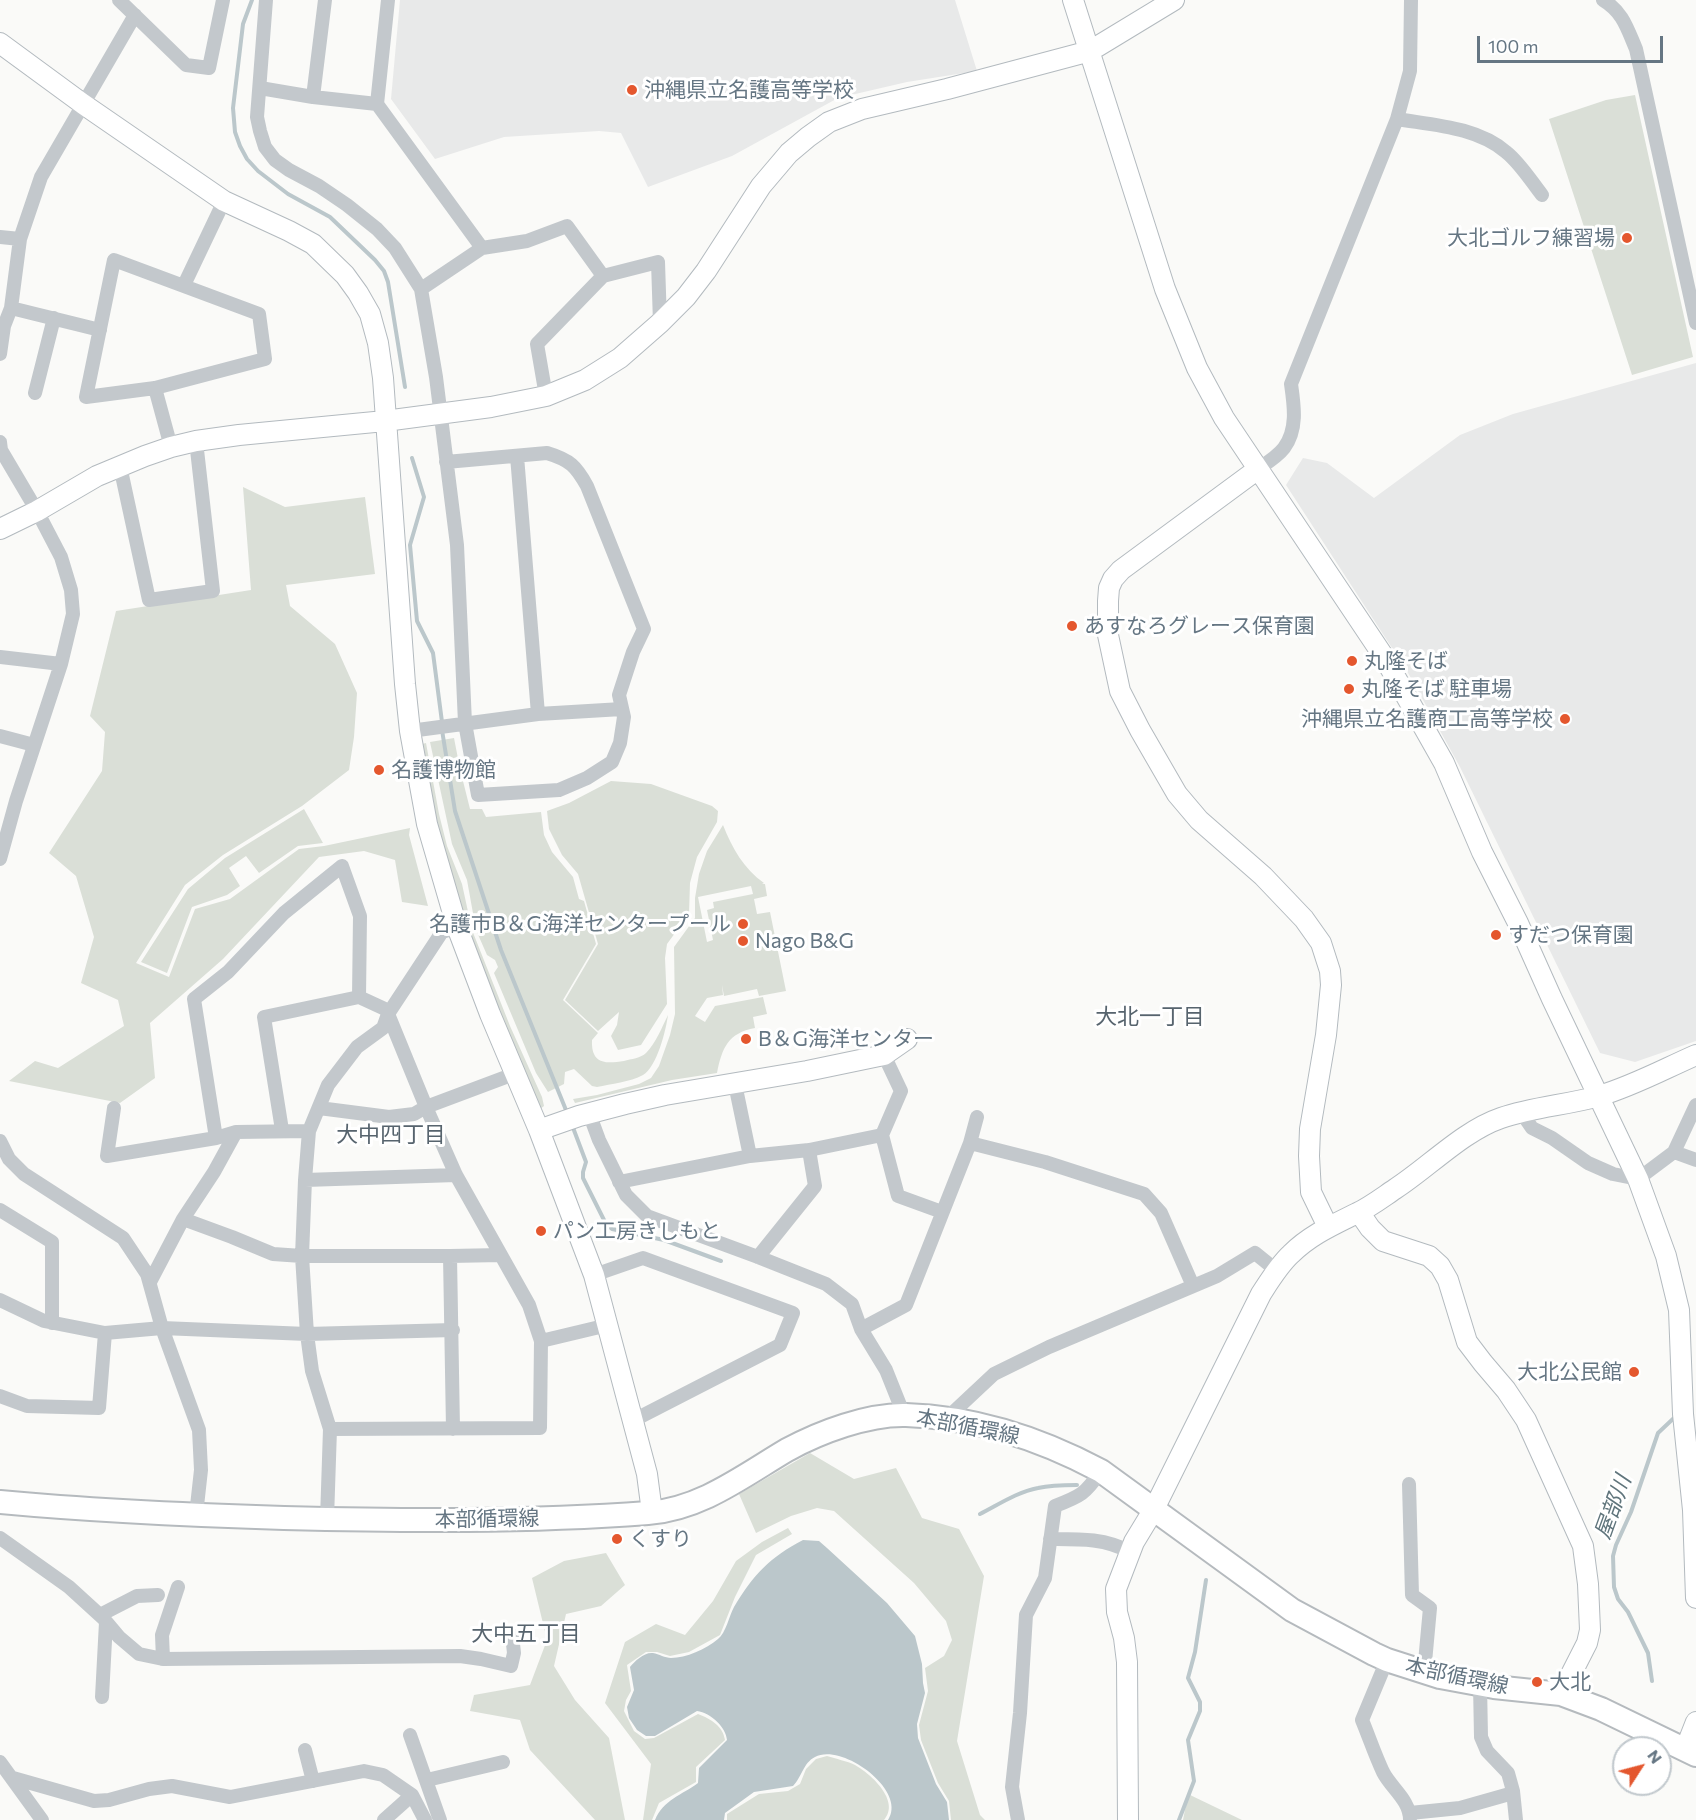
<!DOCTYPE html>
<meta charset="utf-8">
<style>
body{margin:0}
#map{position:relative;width:1696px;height:1820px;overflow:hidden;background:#fafaf8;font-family:Commissioner,sans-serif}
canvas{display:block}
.north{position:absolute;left:1612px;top:1736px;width:60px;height:60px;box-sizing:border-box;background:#fff;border:2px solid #c1c8cd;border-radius:50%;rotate:54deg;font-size:16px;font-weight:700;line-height:24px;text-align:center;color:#657683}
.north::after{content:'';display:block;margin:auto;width:21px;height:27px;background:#e4572e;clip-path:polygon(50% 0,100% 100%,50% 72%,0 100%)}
.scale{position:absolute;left:1477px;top:36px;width:186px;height:27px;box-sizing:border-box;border:3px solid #657683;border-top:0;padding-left:8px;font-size:18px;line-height:21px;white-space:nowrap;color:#657683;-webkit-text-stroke:4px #fff;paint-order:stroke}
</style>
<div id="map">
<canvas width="1696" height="1820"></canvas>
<div class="north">N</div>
<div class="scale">100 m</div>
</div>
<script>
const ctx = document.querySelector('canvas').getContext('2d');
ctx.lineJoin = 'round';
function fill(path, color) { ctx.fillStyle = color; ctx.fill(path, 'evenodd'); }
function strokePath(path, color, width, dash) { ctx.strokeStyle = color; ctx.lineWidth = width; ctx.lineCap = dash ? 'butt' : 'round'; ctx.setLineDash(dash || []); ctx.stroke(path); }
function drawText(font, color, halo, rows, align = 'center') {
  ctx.font = font + ' Commissioner,"Noto Sans JP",sans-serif'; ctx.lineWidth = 6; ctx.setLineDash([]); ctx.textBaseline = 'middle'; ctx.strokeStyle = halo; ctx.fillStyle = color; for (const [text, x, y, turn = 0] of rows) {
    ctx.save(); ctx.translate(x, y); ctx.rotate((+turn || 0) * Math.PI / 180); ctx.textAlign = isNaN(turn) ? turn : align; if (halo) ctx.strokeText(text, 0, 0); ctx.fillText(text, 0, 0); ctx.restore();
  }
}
fill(new Path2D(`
 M400,0H955L977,71L907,82L838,98L732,156L648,187L621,133L599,131L504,137L435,159L391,99Z
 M1696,363V1041L1635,1062L1600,1053L1460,767L1407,671L1286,485L1303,458L1327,463L1374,498L1460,435L1513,414Z`), '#e8e9e9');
fill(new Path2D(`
 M1635,95L1693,357L1632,375L1549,119L1606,100Z
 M243,487L285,507L365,497L375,574L286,585L290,606L335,644L357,693L354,737L349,770L302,806L223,855L185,885L136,963L169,977L195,909L230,899L299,849L324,846L410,828L409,835L428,906L402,902L395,860L364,851L319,857L223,959L150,1023L155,1078L120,1103L9,1081L35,1061L58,1068L124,1026L118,1000L81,983L94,937L76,876L49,853L102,771L105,732L90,716L116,611L251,590Z
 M454,738L460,769L470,809H482L486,817L541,812L544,835L552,852L573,877L579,899L584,901L596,944L563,1000L598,1033L592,1040C591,1064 605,1064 624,1061C631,1059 641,1058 646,1053C656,1043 662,1027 668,1015C666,1030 657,1067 643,1075C630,1082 611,1084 597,1087L592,1086L574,1069L565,1072L564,1084L548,1092L536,1073L494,973L498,967L495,960L487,955L476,930L467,880L452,844L430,742Z
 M426,743L439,814L447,846L462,884L472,930L510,1026L542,1097L544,1106L540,1109C519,1052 491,997 471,939C449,875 431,811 422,744Z
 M611,781L651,784L712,806L718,811L717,822L697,857L690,883L689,914L667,944L665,958L667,1004L641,1045L618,1050L611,1036L617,1025L619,1012L598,1031L565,1000L598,944L578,874L562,855L549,829L547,811L569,803Z
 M304,809L323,843L298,846L259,873L246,856L229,868L240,886L227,895L192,907L167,973L141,962L188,889L225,858Z
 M723,825C732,848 744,869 764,883L762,884H765L767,896L754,899L757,914L770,912L786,991L759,996L757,989L724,996L722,985L723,995L707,998L695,1016L705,1022L715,1006L763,997L767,1014L753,1017L755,1028C728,1033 722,1048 717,1073L672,1080L575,1103L573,1099L597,1095L639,1084L651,1078L659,1066L670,1035L675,1014L674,947L695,918V898L699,874L707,851ZM751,886L753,894L713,902L714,908L707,910L713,940L707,942L698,897Z
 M810,1453L854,1479L896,1468L922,1518L959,1529L984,1576L957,1741L980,1815L985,1820H951L949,1801L938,1783L921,1740L919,1725L928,1691L925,1668L944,1656L952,1640L946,1621L914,1583L834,1511L817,1508L791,1516L756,1533L739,1494Z
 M788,1528L792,1534L756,1555L735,1597L720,1635L689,1652L670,1656L657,1652H646L627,1665L631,1691L626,1700L624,1711L634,1731L645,1739L654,1738L698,1714C711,1719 723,1726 725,1740L696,1767V1782L659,1803L652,1820H643L651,1764L605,1703L625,1642L656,1624L685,1635L713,1601L736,1561L762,1542Z
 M606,1553L625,1585L601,1606L566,1614L554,1666L575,1700L609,1738L625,1820H595L530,1750L520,1720L470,1711L474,1695L530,1685L547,1640L532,1578L564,1561Z
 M827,1756C836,1759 847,1761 855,1765C871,1774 901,1801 884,1820H727V1814L759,1794L788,1791L800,1784L806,1769L816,1759Z
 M1188,1794L1242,1820H1183Z`), '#dadfd7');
fill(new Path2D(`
 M803,1540L819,1541L827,1548L887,1603L915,1636L922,1664L923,1683L925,1693L917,1724L918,1738L936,1784L947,1802L949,1820H888C908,1790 841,1742 815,1757C803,1763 802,1777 793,1786L754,1792L725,1813L724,1820H655C663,1800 682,1795 698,1783L699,1768L727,1740C726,1727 711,1713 697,1711L655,1736H646L637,1730L629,1718L627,1707L634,1690L630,1667C635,1661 644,1652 653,1653C659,1654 665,1658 671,1658C686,1658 706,1649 718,1639C726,1633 729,1616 734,1607C753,1575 770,1557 803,1540Z`), '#bbc7cb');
strokePath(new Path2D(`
 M252,0L243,24L233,108L235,132L240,146L247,159L258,171L288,194L330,217L375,260L384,271L388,282L405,387
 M412,458L424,497L410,545L417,621L433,653L442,722
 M442,730L455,811L501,950L568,1115
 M572,1125L586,1162L583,1172V1178L606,1224L612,1229L664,1240L721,1261
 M980,1514C998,1505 1017,1492 1038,1488C1051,1485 1064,1485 1077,1485
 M1652,1681L1648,1653L1628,1612L1618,1599L1614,1587L1613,1556L1616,1545L1631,1512L1658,1433L1675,1417
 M1179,1820L1194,1781L1188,1740L1200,1711V1702L1188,1678L1195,1652L1206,1580`), '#bbc7cb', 4);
const secondary = new Path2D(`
 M1073,0L1165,289L1197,368L1224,418L1384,657L1444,763L1482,852L1518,923L1552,999L1638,1179L1666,1256L1679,1310L1683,1414L1693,1510L1696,1598
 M0,43L83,104L224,201L289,231L313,244L345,275L358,293L370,314L378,343L383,378L405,684L410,731L427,824L457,927L490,1014L539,1130L594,1275L647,1474L652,1512
 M1258,469L1121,570L1113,579L1109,588L1108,601V635L1120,691L1140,730L1177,794L1199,820L1263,876L1304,919L1321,943L1330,971L1331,985L1326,1035L1310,1129L1309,1156L1311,1192L1328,1227
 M0,529L37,511L97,476L145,456L171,447L196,441L239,435L385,421L491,407L546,396L585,380L620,358L660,323L686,297L706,271L761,186L789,153L808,137L829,122L862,109L947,89L1090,51L1174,0
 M539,1130L579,1116L625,1104L665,1095L807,1071L884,1055L907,1039
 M1359,1212L1370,1228L1383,1241L1429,1256L1440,1266L1448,1280L1467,1342L1483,1363L1506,1390L1526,1420L1583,1546L1588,1584L1590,1630L1587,1643L1561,1694
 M1685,1750L1696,1722
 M1128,1820L1127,1662L1124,1638L1117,1612L1116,1589L1134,1542L1154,1509L1261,1294C1270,1280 1279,1265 1291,1254C1310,1235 1333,1225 1357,1213C1370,1207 1383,1197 1395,1189C1429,1167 1463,1131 1501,1118C1533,1107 1567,1105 1599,1096C1633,1086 1664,1069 1696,1055`);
const primary = new Path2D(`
 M0,1502C95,1511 189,1515 284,1518C406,1521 527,1522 648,1513C701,1509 743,1476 787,1450C820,1432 868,1414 906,1415C975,1417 1041,1439 1101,1471L1292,1610L1374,1654L1387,1660L1440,1677L1494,1687L1561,1694L1601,1709L1696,1755`);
strokePath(secondary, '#b3babf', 22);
strokePath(primary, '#b5babe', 26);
strokePath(new Path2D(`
 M119,0L186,65L209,68L223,0
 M266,0L257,117L260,131L265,147L275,160L289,170L319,186L347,205L377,229L395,248L421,289L436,377L457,545L465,723L478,795L559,790L587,778L612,762L620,743L624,717L619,695L633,652L644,629L587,486C576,466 570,460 547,453L446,462
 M388,0L377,104L482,248
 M1603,0C1623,12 1627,28 1636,49L1696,323
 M260,88L313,97L377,104
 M313,97L325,0
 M1397,119C1433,125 1477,127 1506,152C1520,163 1531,181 1542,195
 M0,237L20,239
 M114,260L259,314L265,359L155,388L86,397Z
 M184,285L224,201
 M421,289L482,248L527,241L567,226L603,276
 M11,308L100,330
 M0,354L4,326L11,308L20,239L41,177L135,15
 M155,388L171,447
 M35,393L54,318
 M546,396L537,344L603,276L658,262L660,323
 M0,442L1,450L37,511L61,557L71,590L73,614L61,664L16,801L0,859
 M517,456L538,714
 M120,466L149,600L213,591L196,441
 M1258,469C1267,463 1278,456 1284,448C1298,429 1294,405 1291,384L1397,119L1410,71L1411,0
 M0,657L61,664
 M410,731L538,714L622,709
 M0,736L34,745
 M884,1055L901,1091L882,1135L898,1196L942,1212
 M735,1084L750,1156
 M114,1108L107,1156L216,1138L236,1132L309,1131
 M319,1108L389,1117L414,1114L426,1107L514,1074
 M1521,1112L1532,1128L1552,1138L1588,1163L1613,1174L1638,1179L1674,1152L1696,1105
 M589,1113L599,1140L626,1195L647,1216L758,1257L826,1284L852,1304L861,1329L886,1370L904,1415
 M282,1130L264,1017L359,997
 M236,1132L214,1172L183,1219L232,1237L273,1254L302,1256H450L501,1255
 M216,1138L194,999L228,972L284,913L342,866L360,916L359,997L385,1009L388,1014L426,1107L456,1175L529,1305L541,1341L540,1428L330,1429
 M0,1141L9,1159L24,1174L123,1238L147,1274L162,1328L199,1430L201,1470L196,1515
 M970,1143L1045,1162L1144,1194L1161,1213L1193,1286
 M1674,1152L1696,1160
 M305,1180L456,1175
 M619,1182L750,1156L809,1150L882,1135
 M0,1210L52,1242V1323
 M450,1256L453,1429
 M758,1257L815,1186L809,1150
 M594,1275L643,1258L793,1313L780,1345L634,1420
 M150,1282L183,1219
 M0,1300L44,1321L105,1333L162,1328L307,1334L453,1330
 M861,1329L906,1305L970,1143L977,1117
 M541,1341L608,1325
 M0,1396L27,1406L99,1408L105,1333
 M947,1418L994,1374L1049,1347L1217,1276L1255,1253L1276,1270
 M1409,1484L1412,1595L1430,1608L1424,1673
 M327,1519L330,1429L312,1371L307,1334L302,1256L305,1180L309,1131L328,1085L357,1047L383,1028L388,1014L442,932L457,927
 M0,1538L69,1587L103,1618L119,1637L139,1654L163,1659L460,1656L481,1659L511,1666L514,1653L512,1635
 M1050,1539C1078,1539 1105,1538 1130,1552
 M100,1615L137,1596L158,1595
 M163,1659L162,1635L178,1587
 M1387,1660L1362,1720C1369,1737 1375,1755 1383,1772C1391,1788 1410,1800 1410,1820
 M1480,1684L1481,1737L1487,1751L1508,1773L1513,1791L1516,1820
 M102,1697L106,1622
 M410,1735L440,1820
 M305,1750L313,1781
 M0,1762L42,1820
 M13,1778L94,1801L109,1800L149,1789L172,1786L230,1797L364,1771L383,1775L412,1795L425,1820
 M427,1780L503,1762
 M1410,1813L1460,1808L1513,1793
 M384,1820L412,1795
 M1018,1820L1012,1787L1020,1713L1026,1615L1045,1578L1055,1506C1081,1496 1085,1494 1101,1471`), '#c3c8cc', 14);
strokePath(secondary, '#fff', 20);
strokePath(primary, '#fff', 22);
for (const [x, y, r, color] of [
 [632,90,6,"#e4572e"],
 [1627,238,6,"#e4572e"],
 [1072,626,6,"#e4572e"],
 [1352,661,6,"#e4572e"],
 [1349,689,6,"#e4572e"],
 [1565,719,6,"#e4572e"],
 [379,770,6,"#e4572e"],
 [743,924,6,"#e4572e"],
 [1496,935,6,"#e4572e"],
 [743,941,6,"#e4572e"],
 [746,1039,6,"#e4572e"],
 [541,1231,6,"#e4572e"],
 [1634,1372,6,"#e4572e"],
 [617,1539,6,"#e4572e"],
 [1537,1682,6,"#e4572e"]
]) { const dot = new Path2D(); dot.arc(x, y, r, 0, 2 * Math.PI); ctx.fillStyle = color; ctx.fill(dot); strokePath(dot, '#fff', 2); }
drawText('21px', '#657683', '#fff', [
 ["沖縄県立名護高等学校",644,90],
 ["大北ゴルフ練習場",1615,238,"right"],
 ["あすなろグレース保育園",1084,626],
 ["丸隆そば",1364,661],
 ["丸隆そば 駐車場",1361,689],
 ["沖縄県立名護商工高等学校",1553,719,"right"],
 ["名護博物館",391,770],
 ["名護市B＆G海洋センタープール",731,924,"right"],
 ["すだつ保育園",1508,935],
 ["Nago B&G",755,941],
 ["B＆G海洋センター",758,1039],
 ["パン工房きしもと",553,1231],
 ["大北公民館",1622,1372,"right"],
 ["くすり",629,1539],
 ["大北",1549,1682]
], 'left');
drawText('21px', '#657683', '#fff', [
 ["本部循環線",968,1427,11],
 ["本部循環線",487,1519,-1],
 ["本部循環線",1457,1676,12]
]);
drawText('22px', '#57646e', '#fff', [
 ["大北一丁目",1150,1017],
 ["大中四丁目",391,1135],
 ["大中五丁目",526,1634]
]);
drawText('italic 22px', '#60757c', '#fff', [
 ["屋部川",1613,1507,-70]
]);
</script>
